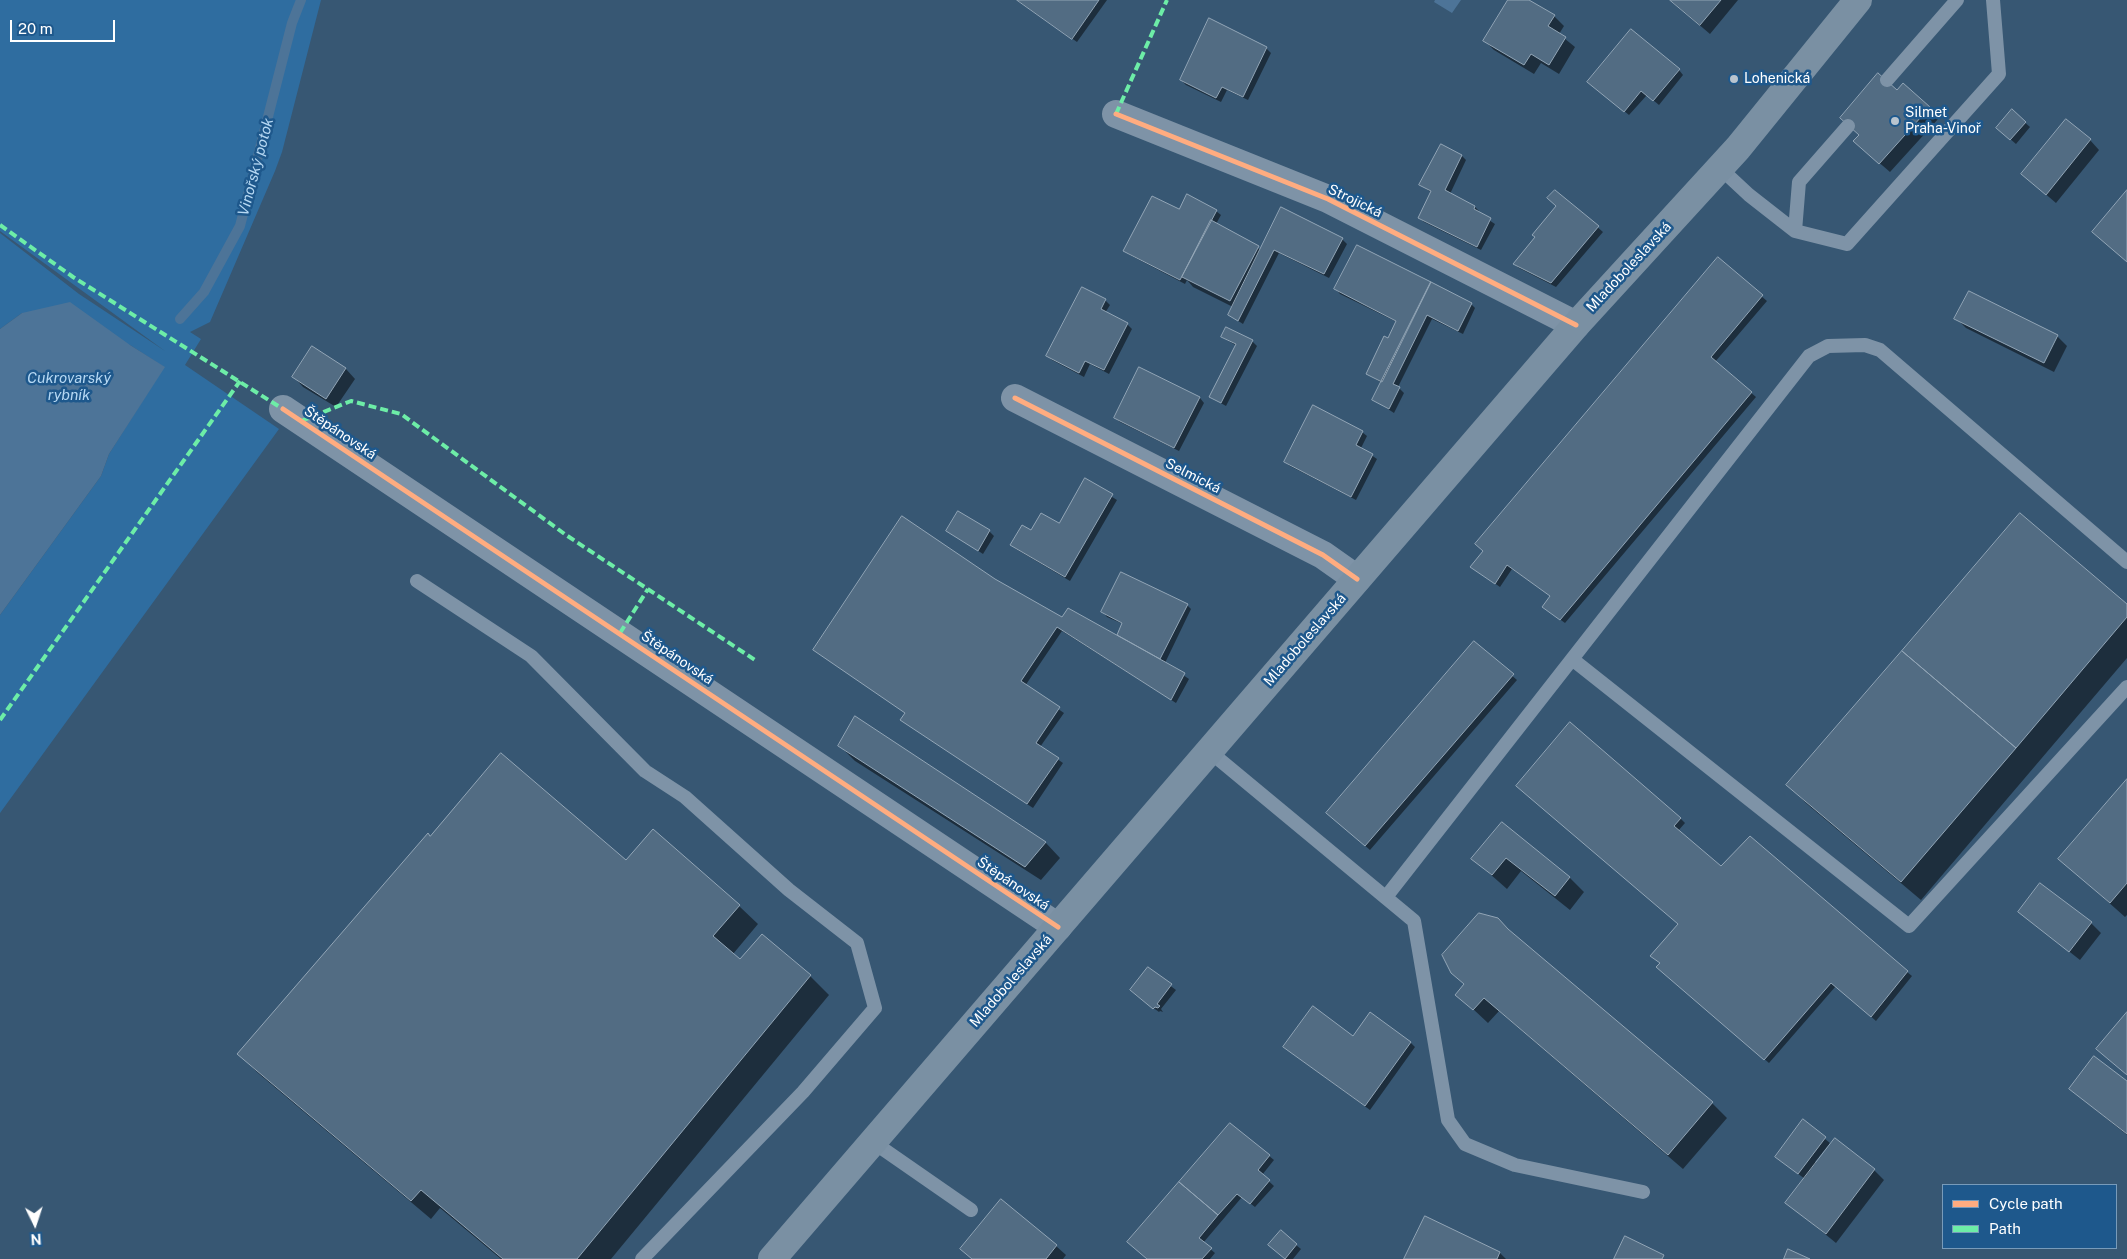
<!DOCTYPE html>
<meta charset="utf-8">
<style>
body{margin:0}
#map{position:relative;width:2127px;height:1259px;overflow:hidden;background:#375773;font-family:"Public Sans",sans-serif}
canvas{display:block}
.legend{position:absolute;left:1942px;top:1184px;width:175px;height:65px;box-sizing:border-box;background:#1e588c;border:1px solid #789bba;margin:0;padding:6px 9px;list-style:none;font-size:15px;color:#fff}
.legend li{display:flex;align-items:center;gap:10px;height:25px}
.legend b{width:25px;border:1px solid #789bba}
.north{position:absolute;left:10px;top:1199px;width:50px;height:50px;-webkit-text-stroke:4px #1e588c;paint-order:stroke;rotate:176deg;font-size:14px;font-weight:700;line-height:20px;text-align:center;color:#fff}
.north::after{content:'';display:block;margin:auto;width:18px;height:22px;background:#fff;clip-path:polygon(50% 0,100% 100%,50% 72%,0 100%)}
.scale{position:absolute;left:10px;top:20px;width:105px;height:22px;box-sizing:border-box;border:2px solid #fff;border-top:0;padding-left:6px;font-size:15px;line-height:18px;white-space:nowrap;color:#fff;-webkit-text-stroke:4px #1e588c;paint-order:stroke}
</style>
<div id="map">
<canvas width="2127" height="1259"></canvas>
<ul class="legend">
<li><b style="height:6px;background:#ffac80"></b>Cycle path</li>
<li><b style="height:6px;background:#6deda7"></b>Path</li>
</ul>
<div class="north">N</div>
<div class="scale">20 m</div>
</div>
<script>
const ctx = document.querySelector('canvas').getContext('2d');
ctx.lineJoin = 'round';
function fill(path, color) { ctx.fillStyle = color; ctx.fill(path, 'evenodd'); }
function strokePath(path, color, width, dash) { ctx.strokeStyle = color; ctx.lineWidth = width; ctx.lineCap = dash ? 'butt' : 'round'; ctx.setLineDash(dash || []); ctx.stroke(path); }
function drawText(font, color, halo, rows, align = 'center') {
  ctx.font = font + ' "Public Sans",sans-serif'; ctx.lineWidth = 5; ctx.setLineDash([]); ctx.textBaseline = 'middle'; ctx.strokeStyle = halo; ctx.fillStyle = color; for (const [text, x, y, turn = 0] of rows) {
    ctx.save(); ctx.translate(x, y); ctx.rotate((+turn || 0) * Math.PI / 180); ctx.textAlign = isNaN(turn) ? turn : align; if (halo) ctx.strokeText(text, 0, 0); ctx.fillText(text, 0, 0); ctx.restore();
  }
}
fill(new Path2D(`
 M0,0H321L282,152L275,171L210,322L190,332L201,339L185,365L279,429L0,813V615L101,476L109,454L164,367L130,345L22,313L0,329V233L79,294L165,351L0,231Z`), '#2f6da0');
fill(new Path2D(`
 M1435,0H1461L1452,13L1434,2Z
 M70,302L130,345L165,367L109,454L101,476L0,615V329L22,313Z`), '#4d7498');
fill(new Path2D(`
 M1017,0H1107L1077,42Z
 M1510,0H1527L1554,16L1564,26L1559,34L1575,47L1559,74L1541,63L1534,74L1494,50L1485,41Z
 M1670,0H1738L1710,34Z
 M1266,48L1271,53L1248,100L1227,90L1221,102L1186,85L1181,80Z
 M1679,70L1683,75L1659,105L1647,95L1629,115L1594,86Z
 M1903,85L1939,118L1890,172L1854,141Z
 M2012,111L2030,127L2016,144L2002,132Z
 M2090,140L2099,150L2056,203L2022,174Z
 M1462,156L1466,160L1450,194L1475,207L1479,211L1478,213L1495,224L1481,250L1424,222L1419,218L1432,193L1421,185Z
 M1556,191L1603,232L1556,287L1519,268L1514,264L1537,238L1558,206Z
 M1179,211H1216L1221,215L1216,224L1261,250L1342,239L1347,244L1329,278L1279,253L1243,324L1229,315L1233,307L1193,287L1187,280L1185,284L1130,255L1125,251Z
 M1718,259L1767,301L1715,362L1756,397L1565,623L1543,607L1551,596L1512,569L1500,587L1477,571L1485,551Z
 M1336,289L1471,304L1475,308L1463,334L1432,319L1398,387L1404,393L1394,413L1374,400L1382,383L1367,374L1397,322L1340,294Z
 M1105,300L1110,305L1105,313L1127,324L1132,329L1109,374L1090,364L1084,377L1052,360L1048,356Z
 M1956,318L2057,336L2067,346L2054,372L1966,328Z
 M1222,337L1252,341L1257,346L1226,406L1210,397L1237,346Z
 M313,347L346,369L355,379L336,407L303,387L294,377Z
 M1140,369L1200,398L1204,403L1179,451L1120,422L1115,418Z
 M1362,432L1367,436L1361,448L1377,459L1356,500L1290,466L1285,462Z
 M1085,480L1117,500L1070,581L1016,549L1011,545L1032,532L1059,525Z
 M948,531H989L994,536L983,554Z
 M995,581L1062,619L1117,637L1123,624L1107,617L1103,612L1187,605L1191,609L1165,663L1189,679L1176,703L1062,631L1025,686L1064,713L1040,747L1063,763L1033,808L907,724Z
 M2127,605V658L1921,900L1807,804L1788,785Z
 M1474,643L1517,680L1370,850L1332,817Z
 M856,718L1046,843L1060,858L1041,880L855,761L840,746Z
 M1570,724L1681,819L1685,823L1678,831L1721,868L1750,838L1907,972L1912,976L1876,1021L1836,986L1769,1063L1662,971L1661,964L1679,924Z
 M2127,781V915L2125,917L2060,859Z
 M1502,824L1570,878L1584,892L1570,910L1521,871L1507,889L1473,859Z
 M430,837L626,862L739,906L758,924L733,954L741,961L762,935L810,976L829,995L611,1259H501L440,1208L431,1219L258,1073L239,1054Z
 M2040,885L2091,923L2101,933L2080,960L2019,912Z
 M1513,934L1712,1103L1727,1118L1683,1169L1499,1011L1488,1023L1457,994Z
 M1148,969L1176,990L1161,1009L1163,1012L1160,1011L1159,1012L1136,995Z
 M1353,1037L1410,1042L1415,1047L1370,1110L1289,1051Z
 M2127,1083V1135L2070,1089Z
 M1803,1121L1830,1143L1815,1162L1817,1163L1874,1170L1884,1180L1836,1243L1787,1203L1805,1179L1781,1161Z
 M1230,1124L1274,1160L1262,1175L1274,1186L1255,1207L1242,1197L1203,1243L1215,1253L1210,1259H1148Z
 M1425,1218L1500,1253L1506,1259H1406Z
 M1296,1245L1301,1249L1293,1259H1285L1274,1249Z
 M1056,1246L1066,1255L1063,1259H972L961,1249Z`), '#0007');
strokePath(new Path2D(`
 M180,319L204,292L240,226L292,23L301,0`), '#4d7498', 10);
const building = new Path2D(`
 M1017,0H1099L1072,39Z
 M1508,0H1529L1555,15L1548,26L1566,37L1549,65L1531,54L1524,65L1483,41Z
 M1670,0H1721L1700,25Z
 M1209,18L1267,47L1243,97L1222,87L1216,98L1180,80Z
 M1631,29L1680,69L1653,101L1641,91L1624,112L1587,82Z
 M1878,73L1897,90L1903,83L1930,107L1879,164L1853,141L1859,135L1840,118Z
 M2012,109L2026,122L2010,140L1996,128Z
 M2066,119L2091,139L2046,195L2021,174Z
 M1441,144L1462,155L1445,190L1475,206L1474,209L1491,218L1477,247L1418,218L1431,191L1419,185Z
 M1555,190L1599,226L1551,283L1513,264L1535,237L1532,235L1556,206L1547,198Z
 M2127,190V262L2092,232Z
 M1187,194L1217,210L1180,280L1123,251L1152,196L1179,209Z
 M1281,207L1343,238L1324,274L1274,250L1238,321L1228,315Z
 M1211,220L1259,246L1230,301L1182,277Z
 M1357,245L1431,282L1382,382L1366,374L1384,336L1388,338L1396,321L1334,289Z
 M1718,257L1763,295L1711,357L1752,392L1560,620L1542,607L1550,596L1507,565L1495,584L1470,567L1483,551L1475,544Z
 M1431,282L1472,303L1458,331L1427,315L1393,384L1400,387L1389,409L1372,400Z
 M1082,287L1106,299L1101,309L1128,323L1104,370L1085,361L1079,373L1046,356Z
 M1969,291L2058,335L2044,363L1954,319Z
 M1226,327L1253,340L1221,403L1209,397L1236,344L1221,337Z
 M312,346L346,368L326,399L292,377Z
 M1139,367L1200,397L1174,448L1114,418Z
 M1313,405L1363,431L1356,445L1373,454L1351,497L1284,462Z
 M1085,478L1113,494L1065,577L1010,545L1022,525L1031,530L1041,513L1059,523Z
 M958,511L990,530L978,551L946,531Z
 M2020,513L2127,604V617L2016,748L1902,651Z
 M902,516L995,579L1062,617L1068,608L1185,673L1171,700L1057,627L1021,681L1060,707L1036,743L1059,758L1027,804L900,720L905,713L813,650Z
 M1121,572L1188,604L1160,659L1117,635L1122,623L1101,612Z
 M1474,641L1514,674L1365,846L1326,813Z
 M1902,651L2016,748L1901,882L1786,785Z
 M855,716L1046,842L1025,867L838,746Z
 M1570,722L1681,818L1674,826L1721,866L1750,836L1908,971L1871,1017L1831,983L1764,1060L1656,967L1660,963L1650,956L1678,924L1516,786Z
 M501,753L626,860L653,829L740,905L713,936L740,959L762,934L811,975L577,1259H503L421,1190L411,1201L237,1054L428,833L430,836Z
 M2127,779V883L2110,903L2058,859Z
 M1502,822L1570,877L1555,896L1506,858L1492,875L1471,859Z
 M2040,883L2092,922L2069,952L2018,912Z
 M1479,913L1498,918L1508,929L1713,1102L1668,1155L1484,998L1473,1010L1455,995L1464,984L1451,973L1442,955Z
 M1148,967L1172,984L1157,1004L1160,1006L1158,1008L1155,1007L1153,1009L1130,990Z
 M1313,1006L1353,1036L1370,1012L1411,1042L1365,1106L1283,1047Z
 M2127,1012V1075L2096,1049Z
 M2094,1056L2127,1081V1134L2069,1089Z
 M1803,1119L1826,1137L1798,1174L1775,1157Z
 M1230,1123L1270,1155L1258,1170L1270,1180L1250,1204L1237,1194L1218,1215L1179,1182Z
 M1835,1138L1875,1169L1826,1234L1785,1203Z
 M1179,1182L1218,1215L1199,1238L1212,1248L1202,1259H1147L1127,1242Z
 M1001,1199L1057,1245L1046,1259H972L960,1249Z
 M1425,1216L1500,1252L1497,1259H1404Z
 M1281,1230L1297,1244L1285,1259L1268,1245Z
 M1625,1236L1664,1255L1662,1259H1614Z
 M1788,1249L1810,1259H1784Z`);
fill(building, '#526c83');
strokePath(building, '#92a5b6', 1);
strokePath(new Path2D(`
 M1887,80L1957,0
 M1720,168L1749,195L1795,231L1847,244L1999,74L1993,0
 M1795,231L1799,182L1848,126
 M417,581L531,656L645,771L685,797L789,890L857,943L875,1008L803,1092L642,1259
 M1572,659L1909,926L2127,687
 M1209,751L1414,921L1448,1120L1465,1144L1515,1165L1643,1192
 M1386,897L1809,356L1828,346L1865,345L1880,350L2127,562
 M873,1142L971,1210`), '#7e93a7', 14);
strokePath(new Path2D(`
 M1116,114L1328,199L1576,325
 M1015,398L1323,555L1357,579
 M283,409L1058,927`), '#7e93a7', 28);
strokePath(new Path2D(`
 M772,1259L1576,325L1738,148L1858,0`), '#7a90a3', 28);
strokePath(new Path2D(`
 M1116,114L1167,0
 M0,225L73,277L283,409
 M301,421L351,401L401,414L566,535L755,660
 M620,633L648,589
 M0,720L240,381`), '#6deda7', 4, [8, 4]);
strokePath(new Path2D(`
 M1116,114L1328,199L1576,325
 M1015,398L1323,555L1357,579
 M283,409L1058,927`), '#ffac80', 5);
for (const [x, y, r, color] of [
 [1734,79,5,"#b9c4ce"],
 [1895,121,5,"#b9c4ce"]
]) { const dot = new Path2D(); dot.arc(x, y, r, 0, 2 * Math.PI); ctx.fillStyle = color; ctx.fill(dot); strokePath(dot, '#1e588c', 2); }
drawText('14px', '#fff', '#1e588c', [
 ["Lohenická",1744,79],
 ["Silmet",1905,113],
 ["Praha-Vinoř",1905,129]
], 'left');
drawText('14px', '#fff', '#1e588c', [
 ["Strojická",1355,201,26],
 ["Mladoboleslavská",1629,267,-47],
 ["Štěpánovská",340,433,34],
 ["Selmická",1193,476,27],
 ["Mladoboleslavská",1305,640,-49],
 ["Štěpánovská",677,658,34],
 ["Štěpánovská",1013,884,34],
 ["Mladoboleslavská",1011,981,-49]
]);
drawText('italic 15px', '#b6d8f3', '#1e588c', [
 ["Vinořský potok",256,167,-75],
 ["Cukrovarský",69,378],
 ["rybník",69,395]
]);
</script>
